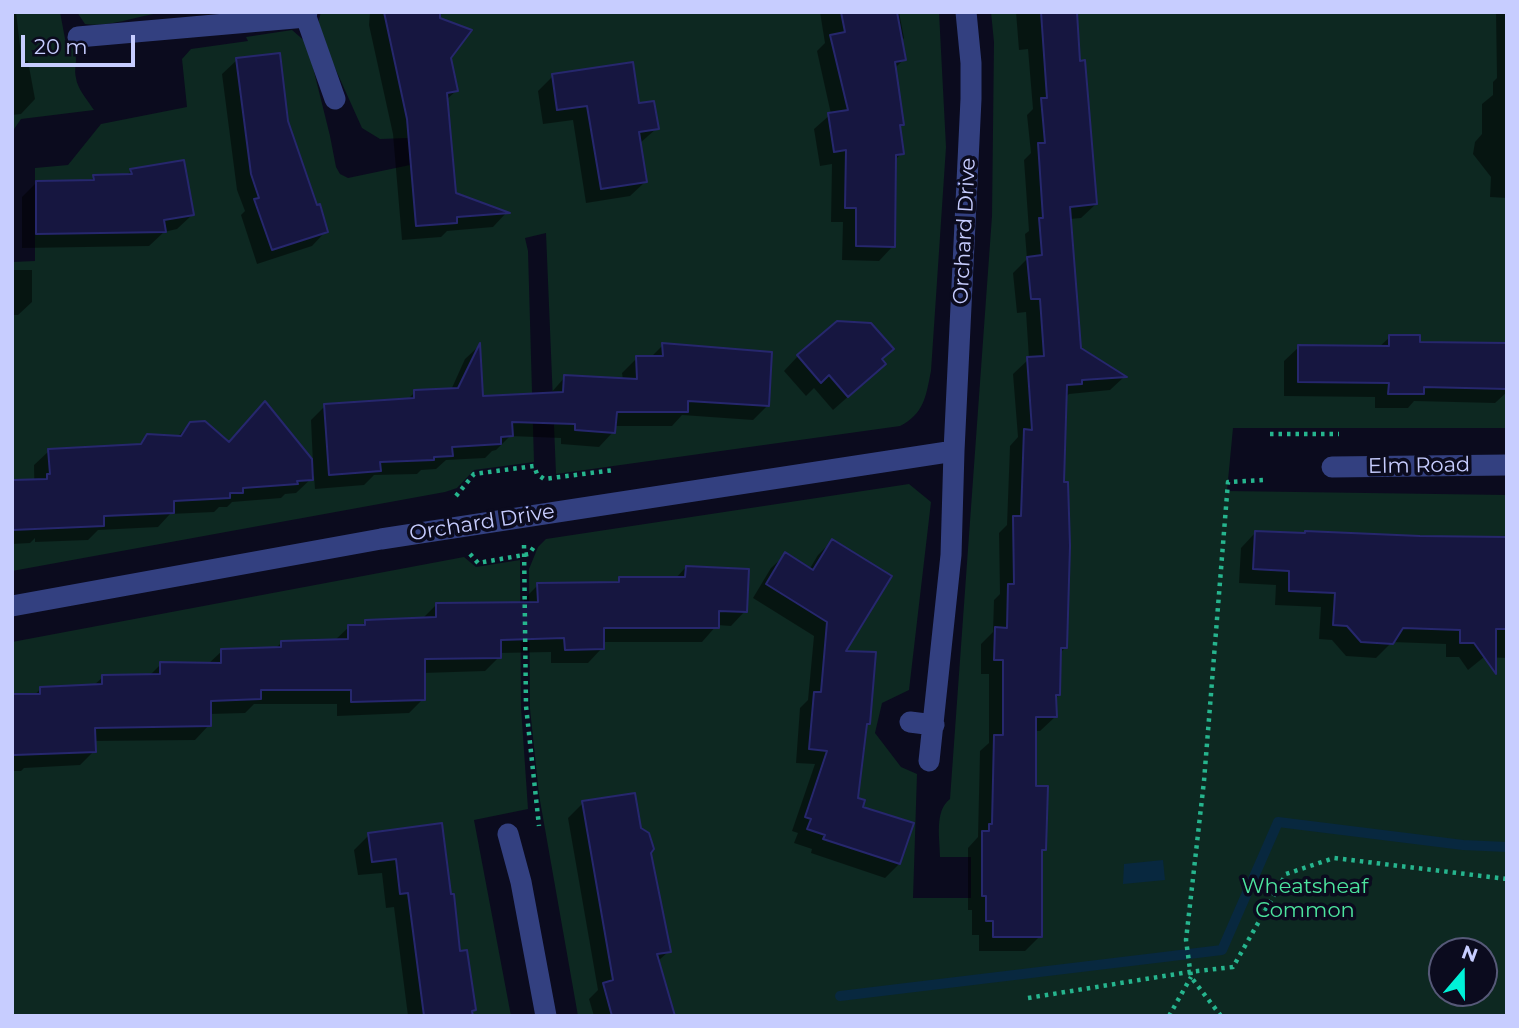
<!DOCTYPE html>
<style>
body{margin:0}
#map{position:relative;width:1519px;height:1028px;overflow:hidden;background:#0b0b1e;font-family:Montserrat,sans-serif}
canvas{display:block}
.frame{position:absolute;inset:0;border:14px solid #c7cdff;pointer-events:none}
.north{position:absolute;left:1428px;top:937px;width:70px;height:70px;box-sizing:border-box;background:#0b0b1e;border:2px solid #565978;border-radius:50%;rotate:20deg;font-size:19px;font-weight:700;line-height:28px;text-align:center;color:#c7cdff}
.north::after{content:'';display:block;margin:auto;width:24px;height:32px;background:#00f2d8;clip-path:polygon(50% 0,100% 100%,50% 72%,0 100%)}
.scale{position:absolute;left:21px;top:35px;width:114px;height:32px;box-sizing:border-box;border:4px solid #c7cdff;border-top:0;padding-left:9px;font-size:21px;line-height:24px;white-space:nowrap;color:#c7cdff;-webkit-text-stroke:5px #0b0b1e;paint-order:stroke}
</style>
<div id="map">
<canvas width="1519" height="1028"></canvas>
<div class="frame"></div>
<div class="north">N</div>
<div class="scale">20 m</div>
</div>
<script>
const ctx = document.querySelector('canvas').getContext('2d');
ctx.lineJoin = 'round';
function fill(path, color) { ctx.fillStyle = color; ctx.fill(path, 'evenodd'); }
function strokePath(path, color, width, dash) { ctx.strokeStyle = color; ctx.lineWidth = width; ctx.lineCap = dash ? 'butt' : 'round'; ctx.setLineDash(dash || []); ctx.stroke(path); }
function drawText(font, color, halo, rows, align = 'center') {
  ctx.font = font + ' Montserrat,sans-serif'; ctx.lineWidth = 7; ctx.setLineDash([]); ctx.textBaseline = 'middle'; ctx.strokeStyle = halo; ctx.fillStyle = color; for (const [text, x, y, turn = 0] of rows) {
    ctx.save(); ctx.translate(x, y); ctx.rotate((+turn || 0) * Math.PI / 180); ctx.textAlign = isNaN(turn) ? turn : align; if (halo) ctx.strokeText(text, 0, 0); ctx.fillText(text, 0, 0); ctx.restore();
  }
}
fill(new Path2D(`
 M12,12H60L66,44H70C81,60 73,63 76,78C77,88 88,101 94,110L21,119L12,132Z
 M77,12H168C141,14 111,28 85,24Z
 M321,12H939L946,147L931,371C926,396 924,414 900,426L556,474L546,233L525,238L528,251L534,462L474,470L457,488L445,492L12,571V262L35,261V168L68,165L101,124L187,107L182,59L191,49L248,41L246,37L292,30L307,43L330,136L336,167L340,174L348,178L410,165L408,138L380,139L362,128L317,28Z
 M991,12H1507V428H1233L1227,491L1507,495V1016H578L539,795L530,709L529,569L538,547L546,539L909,484L931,502L909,690L882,703L875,733L901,767L917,774L913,898H971V857H940C940,839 934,811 950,799L992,216L994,42ZM1442,951H1484V993H1442Z
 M464,557L476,567L520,560L521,707L528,809L474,820L511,1016H12V642Z`), '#0d2821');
fill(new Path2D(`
 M1163,860L1165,880L1123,884L1124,864Z`), '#08283f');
fill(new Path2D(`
 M12,12H16L22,63L28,61L35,99L21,114L12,115Z
 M370,12H438L456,91L446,100L454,194L506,213L493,227L447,231L441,237L402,240L393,134L369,25Z
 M820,12H899L904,38L900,42L904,59L894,69L902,124L898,128L902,153L894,161L893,246L879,261L842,260L843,222H831L832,164L820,166L814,129L831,114L817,51L825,43Z
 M1016,12H1075L1096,204L1081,218L1070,219L1080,349L1124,377L1110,390L1069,394L1065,398L1062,484L1065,648L1059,654V695L1055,699V717L1040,731H1034V788L1045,849L1040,854V936L1025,951H979V935H972V910H968V848L978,837L980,751L989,743V674H981V644L993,632L994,600L1000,594L999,533L1007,525L1010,446L1018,437L1013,374L1029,359L1026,312L1017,313L1013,273L1027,259L1025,234L1029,231L1024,160L1031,153L1027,115L1033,109L1028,49L1019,50Z
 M1496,12H1507V198L1490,197L1491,177L1473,154L1475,142L1482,134V104L1493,95V82L1497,78Z
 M237,60L287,122L326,231L312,246L257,264L241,215L245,211L237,190L222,74Z
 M553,76L638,105L657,128L639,144L645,182L630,196L586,203L573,120L543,124L538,91Z
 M131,171L192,215L177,229L164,232L149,246L22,248V197L37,182H89L94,177L126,176Z
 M12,270H32V302L18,315H12Z
 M1390,337L1418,344H1507V392L1495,403L1414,401L1408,408H1375V397L1284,396V361L1299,347H1379Z
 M663,345L767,406L753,420L682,415L672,426H614L613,432L599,447L561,444V438L510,436L496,450L492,451L485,458L446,460L436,469L421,470L417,474L374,475L364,485L315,489L314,476L296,493L285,494L281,498L232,502L227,507H219L214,512L170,514L158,527L98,530L88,540L35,542V538L30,543L12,544V491L35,518L34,465L49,451L138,446L148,436L177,437L190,424L228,443L265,403L313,464L311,420L325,406L406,401L415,392L451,390L465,359L478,347L482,398L550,394L565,377L623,380L622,373L637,358H650Z
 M798,356L880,360L869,378L833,410L814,388L806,396L784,371Z
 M1305,532L1507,549V658L1484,657L1468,670L1459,657H1446V644L1392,642L1376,658L1346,656L1332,640L1319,639L1321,607L1275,605L1276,585L1239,583L1241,548L1255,533L1303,535Z
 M832,541L843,652L868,724L865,727L856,799L860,808L911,824L899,864L885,878L811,853L812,849L794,843L798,833L792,831L815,764L796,763L800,708L808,700L814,636L753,598L771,568L785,555L809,570L818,555Z
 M686,567L745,611L731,626L717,625L702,642H602V648L588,663H551V652L499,653V657L485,671L423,673V699L409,713L337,716V704H254L245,713L209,714V725L195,740L94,741V751L80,765L24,768L21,771H12V696H34L41,688L93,686L103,677L149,676L161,664H208L222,651L275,649L282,642L334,641L349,627H360L366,621L422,619L436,605L524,604V599L538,585L615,584L620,579H675Z
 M583,803L640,829L649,853L669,951L657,962L674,1016H594L589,999L598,990L568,818Z
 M440,825L459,953L474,1010L471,1016H408L394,907L386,908L382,873L358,875L354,850L369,835Z`), '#0007');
strokePath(new Path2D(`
 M840,996L1222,950L1278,822L1463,845L1507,847`), '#08283f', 10);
const building = new Path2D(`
 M384,12H440V18L472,30L451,58L458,91L447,93L456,193L510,213L457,217V223L416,226L407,119Z
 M841,12H897L906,60L895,62L904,125H900L904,154L896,155L895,247L856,246V208H845L846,150L834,152L828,113L848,110L830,35L845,32Z
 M1041,12H1077L1080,61L1085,60L1097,204L1070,207L1081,348L1127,377L1082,380V384L1067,385L1064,482H1068L1070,546L1067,648H1061L1060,695H1056L1057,717H1036V786H1048L1046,850H1042V937H993V921H986V896H982V831H989V824H992L994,735H1003V660H994L995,627L1007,628L1008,584H1014L1013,516H1021L1024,429L1032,430L1027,357L1044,356L1040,299H1031L1027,257L1042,255L1039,218H1043L1038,143H1045L1041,98H1047Z
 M280,53L288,121L317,205L320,204L328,232L272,250L254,199L259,198L251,174L236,58Z
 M633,62L639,103L654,101L659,129L639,132L647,182L601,189L587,106L557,110L552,74Z
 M184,160L194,215L164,220L166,232L36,234V181L94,180L93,175L132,174L130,169Z
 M837,321L871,323L894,349L882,359L886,364L848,397L829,375L821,383L797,355Z
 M1389,335H1420V342L1507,343V389L1424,387V394H1388L1389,383L1298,382V345L1389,346Z
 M480,343L483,396L563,392L564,375L637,379L636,356H663L662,343L772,352L769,406L688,401V412H617L615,433L575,430V424L512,422L513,436L501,437V444L452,447L453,456L434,457V460L380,462L381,471L329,475L324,404L414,398V390L458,388Z
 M265,401L312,459L313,480L297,481L298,484L243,488V493H230V498L174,501V513L104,516V526L12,530V480L47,479V474H50L48,449L141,444L147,434L181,436L190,422L205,421L229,442Z
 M1255,531L1305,533V531L1420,536L1507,537V629H1496V674L1474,643H1460V630L1403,628L1393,644L1361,642L1347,626L1333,625L1335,593L1289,591V571L1253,569Z
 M832,539L892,576L846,651L876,652L870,724H867L858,798L865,800L863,807L914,823L900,864L823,839L825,835L807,829L811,819L805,817L827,751L809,749L814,692H821L827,622L766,584L785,552L813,570Z
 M686,566L749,569L747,612L719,611V628H604V649L565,650L564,638L501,640V658L425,659V700L351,702V690H261V699L211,701V726L95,728L96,752L14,755L12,753V694H40V687L102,684V675L160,674V662L221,663V649L281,647V641L348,639V625H365V620L436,617V603L538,602L537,583L619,582V577H685Z
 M635,793L641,828L649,833L654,849L651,853L671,952L657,954L675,1016H612L603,983L613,980L582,801Z
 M442,823L451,894H454L460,951L467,950L476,1010L472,1011L473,1016H424L408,893L400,894L396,859L372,862L368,833Z`);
fill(building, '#161640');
strokePath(building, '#26276d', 2);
strokePath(new Path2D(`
 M1270,434H1339
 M456,496L474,474L534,466L537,474L544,479L614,470
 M524,545L526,706L539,826
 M470,554L478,563L529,554L536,544
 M1028,998L1189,972L1233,967L1286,874L1334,858L1507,879
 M1169,1016L1191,977
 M1221,1016L1191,977L1186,940L1204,781L1228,482L1264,480`), '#26b58e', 4.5, [3.5, 5]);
strokePath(new Path2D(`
 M306,17L335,99
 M78,37L306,17L307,12
 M1332,467L1507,465
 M12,606L381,539L954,451
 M910,722L934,725
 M929,761L951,555L954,451L971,99V63L966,12
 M508,834L521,882L546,1016`), '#334080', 21);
drawText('21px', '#c7cdff', '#0b0b1e', [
 ["Orchard Drive",965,231,-87],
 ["Elm Road",1419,466,-1],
 ["Orchard Drive",482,523,-9]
]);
drawText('21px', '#4de59f', '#0b0b1e', [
 ["Wheatsheaf",1305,887],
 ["Common",1305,911]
]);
</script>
